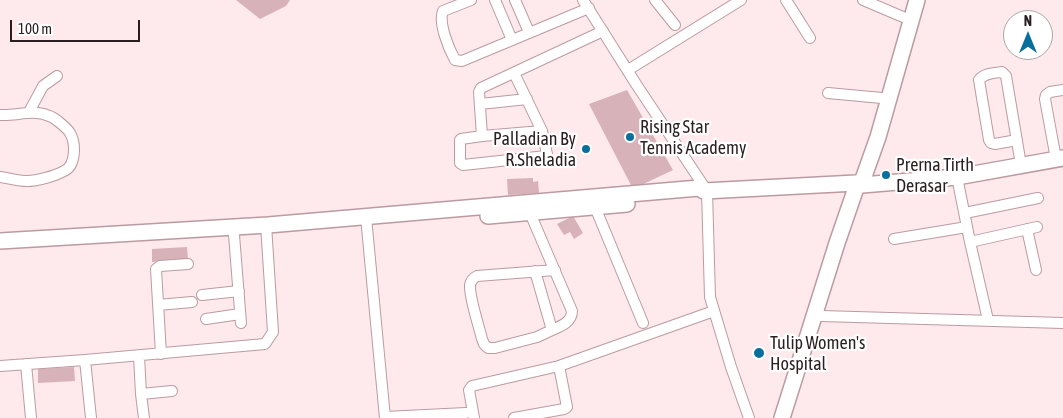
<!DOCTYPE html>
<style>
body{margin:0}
#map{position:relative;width:1063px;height:418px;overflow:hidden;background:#fee9ed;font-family:"Asap Condensed",sans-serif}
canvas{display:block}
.north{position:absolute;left:1003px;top:10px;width:50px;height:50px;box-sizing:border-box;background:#fff;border:1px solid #aaa5a6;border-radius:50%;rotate:0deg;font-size:14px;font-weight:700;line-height:20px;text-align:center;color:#2a1e21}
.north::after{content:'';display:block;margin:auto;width:18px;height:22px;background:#086e9b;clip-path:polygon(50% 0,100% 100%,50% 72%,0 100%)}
.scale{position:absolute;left:10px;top:20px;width:130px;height:22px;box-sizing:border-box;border:2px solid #2a1e21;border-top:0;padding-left:6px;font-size:15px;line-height:18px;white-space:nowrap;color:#2a1e21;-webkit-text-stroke:4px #fff;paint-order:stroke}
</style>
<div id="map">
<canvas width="1063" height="418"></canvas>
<div class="north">N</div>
<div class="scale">100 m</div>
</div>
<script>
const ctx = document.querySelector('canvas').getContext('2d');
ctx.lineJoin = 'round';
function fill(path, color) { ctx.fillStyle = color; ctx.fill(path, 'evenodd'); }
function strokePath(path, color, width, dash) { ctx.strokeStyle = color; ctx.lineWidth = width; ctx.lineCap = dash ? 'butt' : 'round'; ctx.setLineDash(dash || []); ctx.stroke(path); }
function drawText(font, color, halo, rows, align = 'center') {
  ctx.font = font + ' "Asap Condensed",sans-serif'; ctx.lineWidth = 4.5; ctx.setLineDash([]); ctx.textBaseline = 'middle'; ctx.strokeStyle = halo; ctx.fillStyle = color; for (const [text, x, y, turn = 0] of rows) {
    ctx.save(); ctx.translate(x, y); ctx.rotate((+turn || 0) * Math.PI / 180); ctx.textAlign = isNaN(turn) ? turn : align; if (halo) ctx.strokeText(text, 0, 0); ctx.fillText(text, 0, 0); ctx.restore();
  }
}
fill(new Path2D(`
 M236,0H290L286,6L260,19Z
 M627,90L673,170L633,189L589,104Z
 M533,178V182L538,181L539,193L508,195L507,179Z
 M573,216L583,233L574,239L570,232L564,235L557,224Z
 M187,247L188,259L152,262V249Z
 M74,367L75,381L38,383V369Z`), '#d7b2b9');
const street = new Path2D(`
 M471,0L443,11C438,23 449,49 455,60L462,61L589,8
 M495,0L512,40
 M515,0L529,32
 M583,0L636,84L707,191L710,297L731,367L749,418
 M655,0L675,25
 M786,0L810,38
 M863,0L903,17
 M628,70L741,0
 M828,93L882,98
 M480,104L527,99
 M29,112L43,86L57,76
 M0,115C17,116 33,109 49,116C54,117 67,128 70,133C76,143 76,166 64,171C55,176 37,181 27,181C18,181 9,178 0,177
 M542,131L482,136L479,92L481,88L603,31
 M482,136L461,139L460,140V163L463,165L546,156L547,154L542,131L514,73
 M1017,140L995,144L991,143L989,140L979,80C984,73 994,73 1002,72L1006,76L1021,165
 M1056,159L1045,99L1046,95L1050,92L1063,90
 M957,177L970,242L988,320
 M595,207L643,323
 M530,213L572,311C572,322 561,326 552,330
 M965,213L1038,198
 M366,217L385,418
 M1027,229L1036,270
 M234,235L241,323
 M894,239L967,227
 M970,242L1037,227
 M535,271L552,330L537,337L495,348H488L484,344L482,339C479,326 469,297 470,285C471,280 473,278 477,276L555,270
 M202,295L239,291
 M158,305L192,302
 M821,316L1063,323
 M206,319L240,314
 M161,354L156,269L160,266L188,264
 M139,356L141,394L144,418
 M85,360L91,418
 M26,364L31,418
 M0,366L85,360L265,344L273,332L266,225
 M141,394L172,391
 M385,417L466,413
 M474,418L469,390L472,386L559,366L714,311
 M514,418L564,409L567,407L559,366`);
const secondary = new Path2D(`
 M862,182L878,137L917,0
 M862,185L957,177L1063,158
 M488,216L627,204
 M0,241L268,225L699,188L704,191L856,183
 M782,418L837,243L857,185`);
strokePath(street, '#bb9ba1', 12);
strokePath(secondary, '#bb9ba1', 18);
strokePath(street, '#fff', 10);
strokePath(secondary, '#fff', 15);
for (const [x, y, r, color] of [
 [630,137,5,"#086e9b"],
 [586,149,5,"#086e9b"],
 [886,175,5,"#086e9b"],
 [759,353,6,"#086e9b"]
]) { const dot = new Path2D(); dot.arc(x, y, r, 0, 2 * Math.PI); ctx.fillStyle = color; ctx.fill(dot); strokePath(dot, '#fff', 2); }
drawText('18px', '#2a1e21', '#fff', [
 ["Rising Star",640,127],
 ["Tennis Academy",640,148],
 ["Palladian By",576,139,"right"],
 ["R.Sheladia",576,160,"right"],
 ["Prerna Tirth",896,165],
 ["Derasar",896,186],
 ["Tulip Women's",770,343],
 ["Hospital",770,364]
], 'left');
</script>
